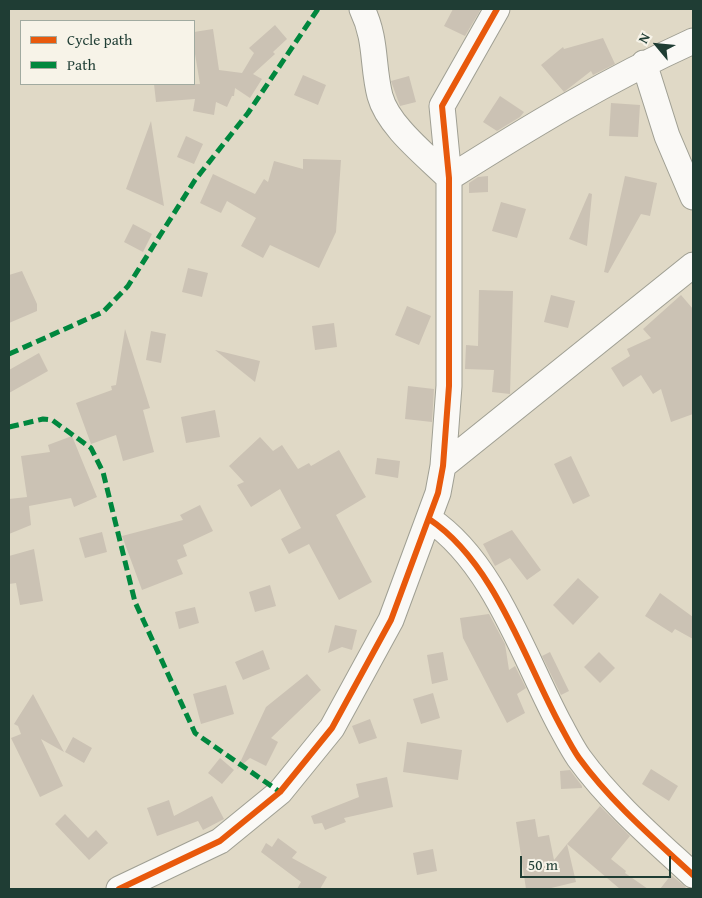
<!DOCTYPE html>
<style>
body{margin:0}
#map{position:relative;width:702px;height:898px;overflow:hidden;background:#e0d9c6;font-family:"Gentium Book Plus",serif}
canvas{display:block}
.frame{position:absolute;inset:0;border:10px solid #1f3d34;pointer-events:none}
.legend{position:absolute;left:20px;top:20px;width:175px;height:65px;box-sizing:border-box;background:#f7f3e8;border:1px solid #a1aaa0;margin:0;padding:6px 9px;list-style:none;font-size:15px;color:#1f3d34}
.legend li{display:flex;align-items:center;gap:10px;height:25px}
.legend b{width:25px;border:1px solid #a1aaa0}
.north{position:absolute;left:632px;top:20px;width:50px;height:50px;-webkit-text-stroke:4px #f7f3e8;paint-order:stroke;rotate:298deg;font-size:14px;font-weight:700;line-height:20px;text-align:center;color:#1f3d34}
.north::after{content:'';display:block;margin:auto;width:18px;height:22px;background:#1f3d34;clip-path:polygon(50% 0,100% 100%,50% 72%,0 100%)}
.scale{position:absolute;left:520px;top:856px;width:151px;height:22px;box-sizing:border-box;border:2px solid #1f3d34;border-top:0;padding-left:6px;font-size:15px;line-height:18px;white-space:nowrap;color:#1f3d34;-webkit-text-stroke:4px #f7f3e8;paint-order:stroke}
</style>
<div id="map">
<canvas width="702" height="898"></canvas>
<div class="frame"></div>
<ul class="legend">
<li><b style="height:6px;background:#e8590c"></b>Cycle path</li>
<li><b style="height:6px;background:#00873e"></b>Path</li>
</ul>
<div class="north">N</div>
<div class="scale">50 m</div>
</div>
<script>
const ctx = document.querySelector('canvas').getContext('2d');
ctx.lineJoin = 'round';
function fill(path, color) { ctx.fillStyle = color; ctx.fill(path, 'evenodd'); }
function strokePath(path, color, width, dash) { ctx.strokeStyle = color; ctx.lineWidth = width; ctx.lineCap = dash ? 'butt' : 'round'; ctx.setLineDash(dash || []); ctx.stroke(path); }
fill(new Path2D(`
 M453,9H481L465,36L444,26Z
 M275,25L287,39L273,52L275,54L253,74L262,79L250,98L235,88L234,96H232L227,107L216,102L214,115L193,111L195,99L156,102L154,84H200L194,48V32L213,29L219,70L242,73L254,53L249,48Z
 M603,38L615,64L593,75L591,71L564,92L541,65L563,47L564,49Z
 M303,75L326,85L318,105L294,95Z
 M409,76L416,102L400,106L391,81Z
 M500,96L524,112L520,117L497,131L483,122Z
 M611,103L640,105L638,137L609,136Z
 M151,121L164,206L126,189Z
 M186,136L203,144L194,164L177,157Z
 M303,159L341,160L336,232L319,268L270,245L263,258L241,246L256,218L227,201L221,213L200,203L213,174L255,194L264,179L268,182L274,161L303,169Z
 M488,176V192L469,193V183L478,177Z
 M625,176L657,183L650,216L641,214L608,273L604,272Z
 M589,193L592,194L587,246L569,239Z
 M501,202L526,209L517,238L492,231Z
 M133,224L152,234L143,252L124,242Z
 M188,268L208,273L202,297L182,292Z
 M22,271L37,304V311L9,323V275Z
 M479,290L513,291L510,394L492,392L494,370L465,369L466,345L478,346Z
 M551,295L575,301L568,328L544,322Z
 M681,295L693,309V414L671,422L661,389L653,394L641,375L623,387L611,368L630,356L627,349L651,338L643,329Z
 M407,306L431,316L419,345L395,335Z
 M334,323L337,347L315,350L312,326Z
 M125,329L150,408L143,410L154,452L123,461L116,435L91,444L76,403L112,390L111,386L116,385Z
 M151,331L166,334L161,363L146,360Z
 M215,350L260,361L255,382Z
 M39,353L48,371L9,393V370Z
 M408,386L434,389L432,422L405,419Z
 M215,410L220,437L186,443L181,417Z
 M72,436L97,497L74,507L71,498L29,506L31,525L9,534V499L27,497L21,456L50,452L48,445Z
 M260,437L273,451L282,445L298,469L309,463L311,466L339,450L366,497L336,515L372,582L339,600L309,544L289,554L281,539L301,528L280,489L251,507L237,485L244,482L229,466Z
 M571,456L590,496L573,504L554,464Z
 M377,458L400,461L398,478L375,474Z
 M200,505L213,531L183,545L187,556L177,560L183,574L142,590L122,536L183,520L180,515Z
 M512,530L541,570L527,580L510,558L495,566L483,544Z
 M102,532L107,552L85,558L79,538Z
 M34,549L43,601L20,605L16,583L9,584V556Z
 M578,578L599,597L573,625L553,605Z
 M270,585L276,606L255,612L249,592Z
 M660,593L693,617V639L675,629L672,633L645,616Z
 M195,607L199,623L179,629L175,612Z
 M489,614L505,644L509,670L515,666L526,688L517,694L525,713L507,723L463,638L460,618Z
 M335,625L357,630L352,650L342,647L328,653Z
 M263,650L270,669L243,680L235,662Z
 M443,652L448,680L432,684L427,655Z
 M550,652L569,691L561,695L542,656Z
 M599,652L615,668L600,683L584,667Z
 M307,674L321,690L271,738L278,742L266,766L250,758L237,769L266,707Z
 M226,685L234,714L201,724L193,694Z
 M433,693L440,718L421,724L413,699Z
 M33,694L64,752L41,739L63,786L40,797L11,738L21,734L18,726L14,724Z
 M370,719L377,738L359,744L352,726Z
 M73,737L92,748L84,763L65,752Z
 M407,742L462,750L458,780L403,772Z
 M220,758L234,770L222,784L208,773Z
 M651,769L678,786L669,801L642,784Z
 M570,770L582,786V788L561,789L560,771Z
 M387,777L393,807L344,818L346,822L325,830L322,823L314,824L311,816L359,797L356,784Z
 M212,796L224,819L203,830L198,821L157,836L147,808L169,800L174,816Z
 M600,806L630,836L611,859L626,871L625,873L648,889H620L567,844Z
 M65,814L88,838L96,830L108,843L89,860L55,824Z
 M535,819L538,837L549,835L554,860L567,844L576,882L547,889H526L516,822Z
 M278,838L297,852L292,858L327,877L320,889H297L301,882L261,852L266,843L272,847Z
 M433,849L437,871L417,875L413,853Z
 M671,875L686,887L684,889H660Z`), '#cbc2b4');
const street = new Path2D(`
 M362,9C377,40 372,65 380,96C388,126 427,156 449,178
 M644,63L667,136L693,197
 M449,178C528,128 607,80 693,41
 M443,466L693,265
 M429,519C494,562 524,658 560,725C566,736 572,748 579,758C611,802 653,838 693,875
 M119,889L220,841L280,792L332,728L391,620L438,493L443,466L449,386V178L442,106L497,9`);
strokePath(street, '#9f9f93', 27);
strokePath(street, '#faf9f6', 25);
strokePath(new Path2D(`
 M9,354L103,312L128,286L195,180L248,113L318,9
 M9,427L43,419L52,420L91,448L103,472L135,602L195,733L280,792`), '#00873e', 5, [10, 5]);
strokePath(new Path2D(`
 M429,519C494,562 524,658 560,725C566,736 572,748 579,758C611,802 653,838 693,875
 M119,889L220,841L280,792L332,728L391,620L438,493L443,466L449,386V178L442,106L497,9`), '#e8590c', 6);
</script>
